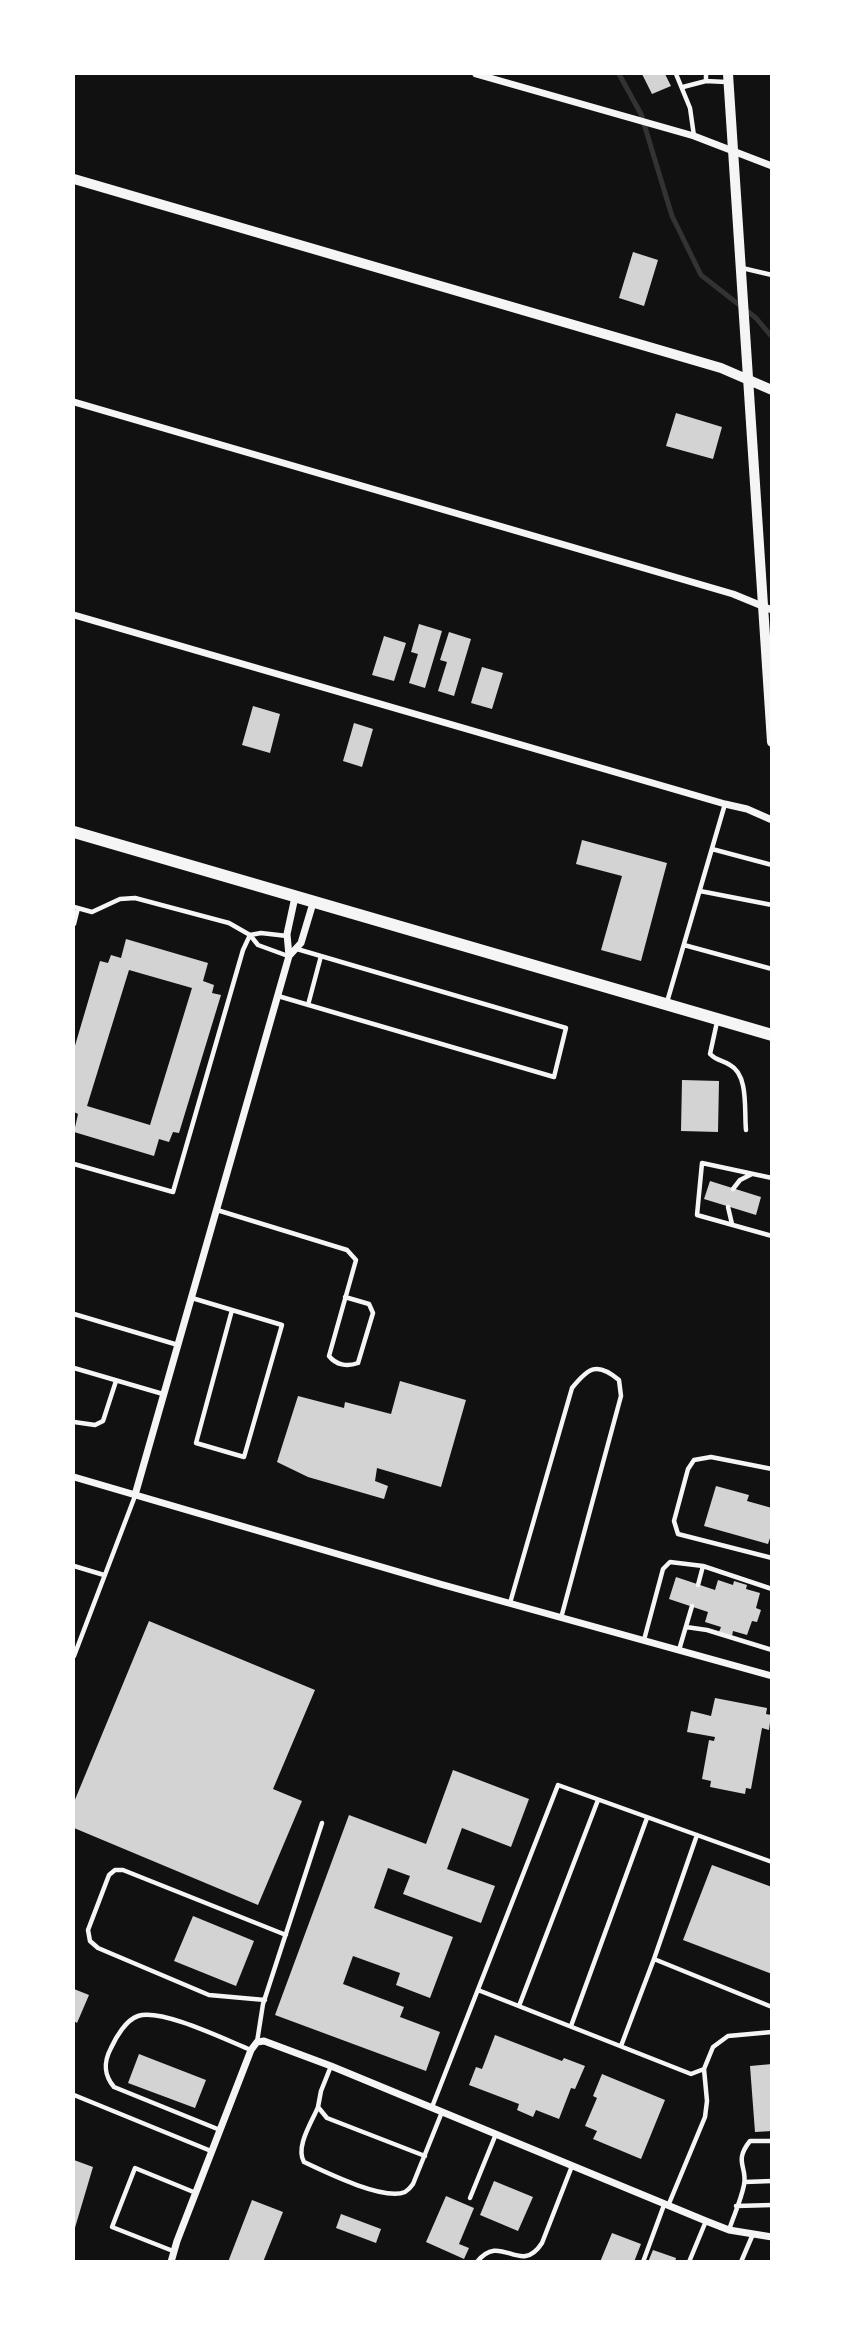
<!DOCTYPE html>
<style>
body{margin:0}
#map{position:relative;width:845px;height:2335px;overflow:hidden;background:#111;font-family:"Work Sans",sans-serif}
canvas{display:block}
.frame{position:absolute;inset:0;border:75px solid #fff;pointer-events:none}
</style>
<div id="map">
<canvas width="845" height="2335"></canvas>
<div class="frame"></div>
</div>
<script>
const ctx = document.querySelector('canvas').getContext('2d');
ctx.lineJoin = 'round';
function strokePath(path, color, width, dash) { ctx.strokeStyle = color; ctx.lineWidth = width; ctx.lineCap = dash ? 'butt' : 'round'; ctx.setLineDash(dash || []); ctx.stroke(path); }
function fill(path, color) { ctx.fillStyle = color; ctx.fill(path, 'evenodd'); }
strokePath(new Path2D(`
 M619,74L641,114L672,216L701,275L756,318L772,337`), '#333', 5);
fill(new Path2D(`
 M642,74H665L671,86L652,94Z
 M633,252L658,260L644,306L619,298Z
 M676,413L722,427L713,459L666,446Z
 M419,624L442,631L425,688L409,683L418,654L411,652Z
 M449,632L471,639L454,696L438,691L447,662L440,660Z
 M384,636L406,643L394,681L372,675Z
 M482,667L503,673L492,709L471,703Z
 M253,706L280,714L270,753L242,745Z
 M354,723L373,729L362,767L343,761Z
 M582,840L667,863L641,961L601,950L622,876L576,864Z
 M126,939L208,963L203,981L214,985L212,993L221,995L179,1133L173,1132L169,1142L159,1139L154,1156L74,1132L78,1114L74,1112V1049L100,961L108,963L111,955L121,958ZM129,970L192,988L150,1125L87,1106Z
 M682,1080L719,1081L718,1132L681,1131Z
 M710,1181L761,1197L756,1215L704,1199Z
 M400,1381L466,1400L441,1487L377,1468L375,1481L388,1486L384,1499L308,1477L277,1462L298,1396L344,1408L345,1402L391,1414Z
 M716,1486L749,1495L747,1501L772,1508V1532L768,1544L704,1526Z
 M676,1577L715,1590L718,1580L733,1585L734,1581L747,1585L746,1589L760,1593L756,1608L761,1610L757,1622L752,1621L747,1635L733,1631L732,1636L719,1632L721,1627L705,1622L708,1612L669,1599Z
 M149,1621L315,1690L273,1789L302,1801L258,1905L74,1828V1802Z
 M715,1698L767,1708L766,1714L771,1715L769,1730L762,1728L751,1789L746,1788L745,1794L710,1787L711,1781L702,1779L709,1740L714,1741L715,1737L687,1732L691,1711L711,1716Z
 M453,1770L529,1799L511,1847L462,1828L447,1869L495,1886L481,1923L403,1894L410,1876L388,1868L374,1908L453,1937L430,1998L396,1985L400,1973L353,1956L343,1984L404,2007L400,2017L440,2032L426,2071L275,2015L349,1815L426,1844Z
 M712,1865L772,1887V1974L683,1940Z
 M193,1916L254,1941L236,1986L174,1961Z
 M74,1989L89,1995L77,2023L74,2021Z
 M495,2035L562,2061L564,2058L585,2066L575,2089L571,2088L559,2119L536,2110L533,2117L517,2110L519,2104L469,2085L476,2067L482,2069Z
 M139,2054L206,2080L195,2108L128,2083Z
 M772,2064V2131L755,2132L750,2066Z
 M602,2074L665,2100L641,2159L593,2139L597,2131L585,2126L597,2098L593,2096Z
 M74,2160L93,2167L74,2231Z
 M494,2181L533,2197L518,2231L480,2215Z
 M446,2196L474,2208L459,2244L469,2248L464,2259L426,2242Z
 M252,2200L283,2212L263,2262H228Z
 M341,2214L381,2229L376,2243L336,2228Z
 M612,2233L641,2244L634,2262H600Z
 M653,2250L676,2258L675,2262H648Z`), '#d3d3d3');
strokePath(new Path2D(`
 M676,74L690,108L694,136
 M706,81L726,82
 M683,87L706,81V74
 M742,268L772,275
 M712,849L772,865
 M700,891L772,905
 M74,907L92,912L120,899L135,898L229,923L250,935L243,950L173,1192L74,1164
 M74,924L78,908
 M287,936L261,933L250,935L258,945L288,956
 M684,945L772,969
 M278,996L554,1077L566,1028L297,949
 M667,1002L725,804
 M308,1005L321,956
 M717,1022L710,1054C717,1061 722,1060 730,1065C749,1075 744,1111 746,1130
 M772,1178L702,1163L697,1215L772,1236
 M733,1189L740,1180L752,1174
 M728,1207L732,1224
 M217,1210L347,1250L356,1260L329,1356C336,1365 347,1367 358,1363L373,1313L369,1304L345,1297
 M192,1298L282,1325L244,1457L196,1443L232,1310
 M74,1314L178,1345
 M74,1368L163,1394
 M74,1422L95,1425L103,1421L116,1381
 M772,1469L711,1457L694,1460L688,1469L674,1521L678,1534L772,1558
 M74,1566L104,1575
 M698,1585L703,1566
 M510,1603L572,1388C588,1368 597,1361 619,1380L621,1396L561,1618
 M686,1627L707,1630L772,1650
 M644,1640L663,1569L670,1562L703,1566L772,1589
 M679,1650L692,1606
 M74,1656L135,1496
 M697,1835L654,1959L772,2007
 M478,1990L691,2074L704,2069L713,2047L728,2036L772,2032
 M265,2000L209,1995L98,1948L90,1941L88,1930L109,1875L115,1870H123L286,1935
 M519,2006L598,1800
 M571,2026L647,1818
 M257,2042L263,2004L322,1823
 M621,2046L654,1959
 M331,2066L321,2091L318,2107L327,2118L425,2156
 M74,2095L211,2151
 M318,2107C312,2122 295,2147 304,2162C325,2172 384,2201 405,2192C408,2190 411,2187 413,2184L442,2112
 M432,2107L558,1785L772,1862
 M220,2130L114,2087C104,2075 103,2063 111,2048C116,2037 126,2020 138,2016C161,2008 226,2040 251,2050
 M745,2182L772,2181
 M470,2198L496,2134
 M668,2206L705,2117L707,2101L704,2069
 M736,2206L772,2205
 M729,2230C734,2215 741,2200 744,2185C748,2167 733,2162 750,2141H772
 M173,2251L112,2227L135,2168L196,2193
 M477,2262C501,2231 520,2277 542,2243L572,2166
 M643,2262L664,2205
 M689,2262L706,2221
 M741,2262L753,2234`), '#f5f5f5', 4.5);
strokePath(new Path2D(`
 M476,74L694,136L772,166
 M74,402L733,594L772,610
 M74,615L725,804L747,809L772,820
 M289,956L301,943L313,903
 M74,1477L440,1584L772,1676
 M135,1495L289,956L287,934L295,897
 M171,2262L177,2241L251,2050L257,2042L264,2041L331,2066L706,2221L729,2230L772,2237`), '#f5f5f5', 7);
strokePath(new Path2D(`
 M728,74L772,742
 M74,179L721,368L772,390`), '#f5f5f5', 10);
strokePath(new Path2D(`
 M74,832L772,1035`), '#f5f5f5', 12);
</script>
